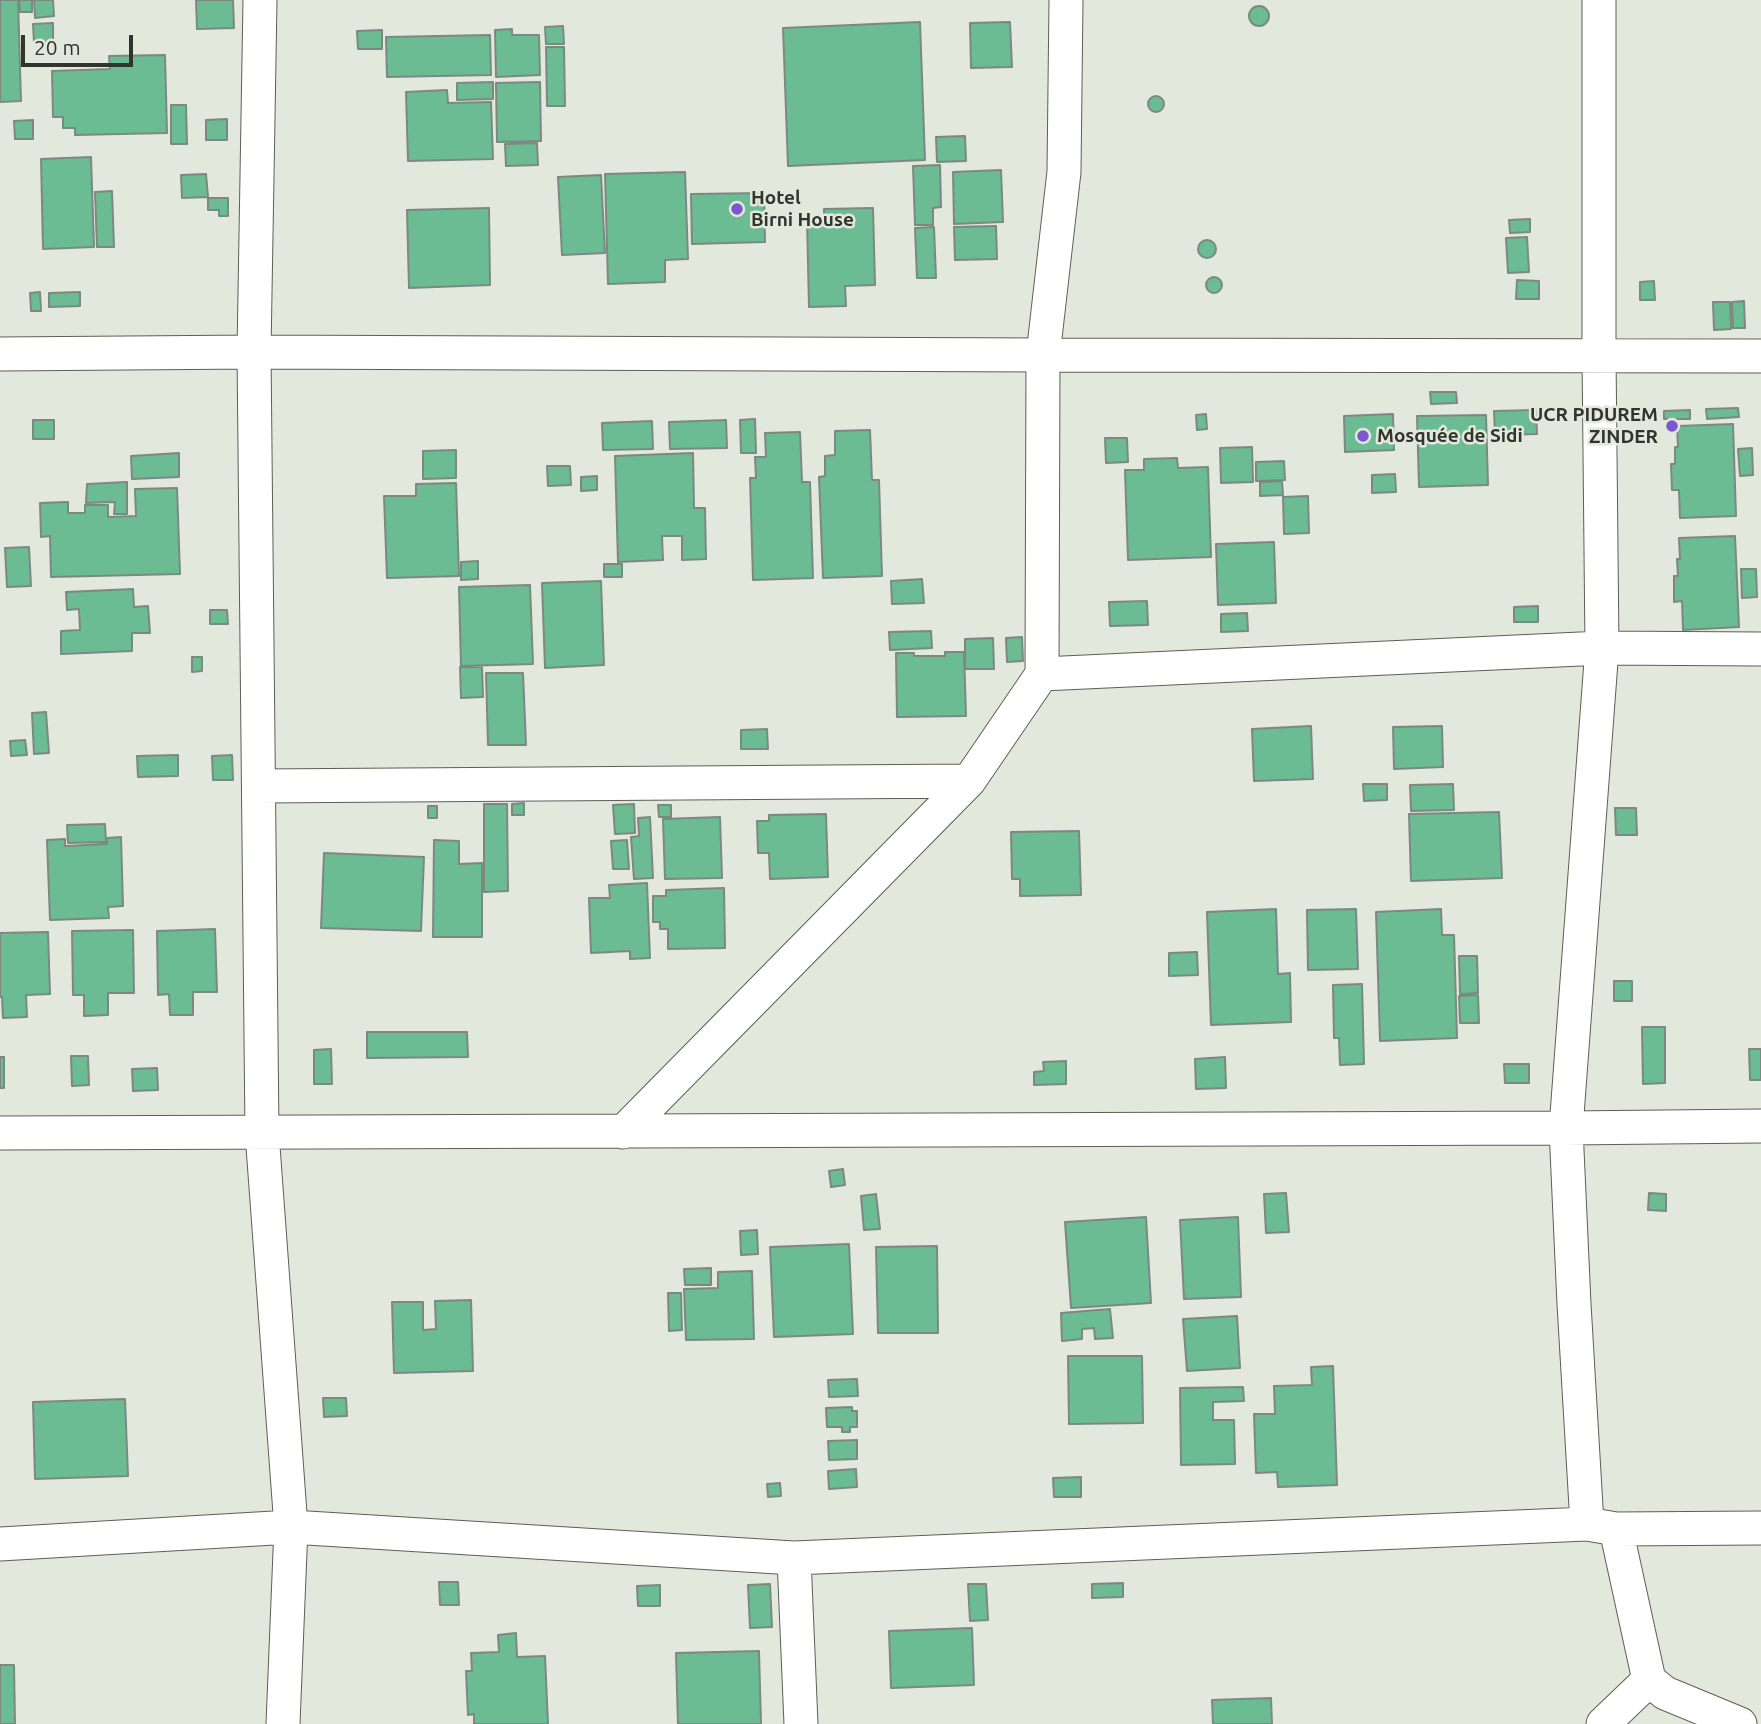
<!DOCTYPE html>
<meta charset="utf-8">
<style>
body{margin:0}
#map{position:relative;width:1761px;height:1724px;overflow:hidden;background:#e2e8db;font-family:Ubuntu,sans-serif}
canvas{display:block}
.scale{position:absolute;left:21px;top:35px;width:112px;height:32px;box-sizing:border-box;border:4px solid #32342f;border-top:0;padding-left:9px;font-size:21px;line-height:24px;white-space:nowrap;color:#32342f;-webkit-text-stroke:5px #e2e8db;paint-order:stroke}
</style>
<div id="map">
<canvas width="1761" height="1724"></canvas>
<div class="scale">20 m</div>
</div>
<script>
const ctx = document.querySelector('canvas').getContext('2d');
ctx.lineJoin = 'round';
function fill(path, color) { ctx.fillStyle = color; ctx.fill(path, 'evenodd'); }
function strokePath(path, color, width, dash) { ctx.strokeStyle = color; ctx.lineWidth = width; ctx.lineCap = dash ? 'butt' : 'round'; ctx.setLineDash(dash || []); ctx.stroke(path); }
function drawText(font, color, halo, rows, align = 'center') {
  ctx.font = font + ' Ubuntu,sans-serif'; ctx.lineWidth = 5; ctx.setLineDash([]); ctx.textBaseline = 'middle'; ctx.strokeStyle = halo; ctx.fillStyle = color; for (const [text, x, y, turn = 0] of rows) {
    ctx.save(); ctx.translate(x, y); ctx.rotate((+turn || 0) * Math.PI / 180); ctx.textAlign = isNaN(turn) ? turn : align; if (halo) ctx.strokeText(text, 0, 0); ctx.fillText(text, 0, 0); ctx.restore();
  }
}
const building = new Path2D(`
 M0,0H18L21,101L0,102Z
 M19,0H32V12H20Z
 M34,0H53L54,16L35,18Z
 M196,0H233L234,28L197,29Z
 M1249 16a10 10 0 1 1 20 0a10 10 0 1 1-20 0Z
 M920,22L925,160L788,166L783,28Z
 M1010,22L1012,67L971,68L970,23Z
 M53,23V42H34L33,24Z
 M563,26L564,44H546L545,27Z
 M512,29V35H539L540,75L496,77L495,30Z
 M382,30V49H358L357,31Z
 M490,35L491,75L387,77L386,37Z
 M546,47H564L565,106H547Z
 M165,55L167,133L75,135V128H63V117H53L52,71L110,69L109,56Z
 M493,82V99L457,100V83Z
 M540,82L541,141L497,142L496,83Z
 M447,90L448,103L491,102L493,159L408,161L406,92Z
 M1148 104a8 8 0 1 1 16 0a8 8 0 1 1-16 0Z
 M171,105H186L187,144H171Z
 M227,119V140H206V120Z
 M33,120V139H15L14,121Z
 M965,136L966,161L937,162L936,137Z
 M537,143L538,165L506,166L505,144Z
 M91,157L94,247L43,249L41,159Z
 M940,165L941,207L933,208V225H915L913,166Z
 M1001,170L1003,222L954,224L953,172Z
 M685,172L688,259L665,260V282L608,284L605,174Z
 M206,174L208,197L182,198L181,175Z
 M601,175L605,253L562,255L558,177Z
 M112,191L114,247H97L95,192Z
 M764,193L765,242L692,244L691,194Z
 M208,198H228V216H219V210H208Z
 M489,208L490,285L409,288L407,210Z
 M873,208L875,285L845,286L846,306L809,307L807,219H824V209Z
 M1530,219V232L1510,233L1509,220Z
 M996,226L997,259L955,260L954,227Z
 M934,227L936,278H917L915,228Z
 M1527,237L1529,272L1508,273L1506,238Z
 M1198 249a9 9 0 1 1 18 0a9 9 0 1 1-18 0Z
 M1206 285a8 8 0 1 1 16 0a8 8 0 1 1-16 0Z
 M1517,280L1539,281V299H1516Z
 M1654,281L1655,300H1640V282Z
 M40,292L41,311H31L30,293Z
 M80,292V306L49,307V293Z
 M1744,301L1745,328H1733L1732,302Z
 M1713,302H1730L1731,329L1714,330Z
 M1430,392H1456L1457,403L1431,404Z
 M1738,408L1739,417L1707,419L1706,409Z
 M1536,410L1537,434L1495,435L1494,411Z
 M1690,410V419H1664V411Z
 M1206,414L1207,429L1197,430L1196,415Z
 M1393,414L1394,450L1345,452L1344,416Z
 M1486,415L1488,485L1419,487L1417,416Z
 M755,419L756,453H741L740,420Z
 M33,420H54V439H33Z
 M726,420L727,448L670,449L669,422Z
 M652,421L653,449L603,450L602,423Z
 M1733,424L1736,516L1680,518L1679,490H1672L1671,464H1675V447H1678L1677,426Z
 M870,430L872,480H879L882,576L823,578L819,477L825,476V456L835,455V431Z
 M800,432L802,482H810L813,578L753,580L750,478H756L755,457H766L765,433Z
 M1105,438H1127L1128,462L1106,463Z
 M1252,447L1253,482L1221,483L1220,448Z
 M1752,448L1753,475L1740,476L1738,449Z
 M456,450V478L423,479V451Z
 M179,453V477L132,479L131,456Z
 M693,453L694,508H705L706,559L682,560V536H662L663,560L618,562L615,456Z
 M1177,458L1178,468L1208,467L1211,557L1128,560L1125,470H1144V459Z
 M1284,461L1285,480L1256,481V462Z
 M547,466H570L571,485L548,486Z
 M1395,474L1396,492L1372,493V475Z
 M597,476V490L581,491V477Z
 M1282,481L1283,495L1260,496V482Z
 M127,482V514H114L115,502L86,503L87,484Z
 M456,483L459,576L387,578L384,496H416V484Z
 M177,488L180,574L51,577L50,536L41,537L40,503L68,502V513H85V505H108V517L136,516L135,489Z
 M1308,496L1309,533L1284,534L1283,497Z
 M1735,536L1739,627L1683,630L1682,601L1674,602V576H1678L1677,559H1680L1679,538Z
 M1274,542L1276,603L1218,605L1216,544Z
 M29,547L31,586L7,587L5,548Z
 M478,561V579L461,580V562Z
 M604,564H622V577H604Z
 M1741,569H1756L1757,597L1742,598Z
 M922,579L924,603L892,604L891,581Z
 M601,581L604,665L545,668L542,583Z
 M530,585L533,664L461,666L459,587Z
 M133,589L134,607L148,606L150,633H132V651L61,654V631L80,630L79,609L67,610L66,592Z
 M1147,601L1148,625L1110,626L1109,602Z
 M1538,606V622H1514V607Z
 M210,610H227L228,624H210Z
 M1247,613L1248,631L1221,632V614Z
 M931,631L932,648L890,650L889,632Z
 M1022,637L1023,661L1007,662L1006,638Z
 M993,638L994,669H965V639Z
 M945,652H964L966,716L897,717L896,653H914V656H945Z
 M192,657H202V671L192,672Z
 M460,667H482L483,697L461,698Z
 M486,673H523L526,745H488Z
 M46,712L49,753L34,754L32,713Z
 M1311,726L1313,779L1254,781L1252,729Z
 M1442,726L1443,767L1394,769L1393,727Z
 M767,729L768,749H741V730Z
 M25,740L27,755L11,756L10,741Z
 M178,755V776L138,777L137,756Z
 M232,755L233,780H213L212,756Z
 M1363,784H1387V800L1364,801Z
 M1453,784L1454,810L1411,811L1410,785Z
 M524,803V815H512V804Z
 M484,804H507L508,891L484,892Z
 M634,804L635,833L615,834L613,805Z
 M658,805H671V817H659Z
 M428,806H437V818H428Z
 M1615,808H1636L1637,835H1616Z
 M1499,812L1502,878L1411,881L1409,814Z
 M826,814L828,877L770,879L769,853H758L757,821H769V815Z
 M650,817L653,878L634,879L631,837L639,836L638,818Z
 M720,817L722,878L665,879L663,819Z
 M105,824L106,842L68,843L67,825Z
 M1079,831L1081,895L1020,896V879H1012L1011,832Z
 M121,837L123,906L108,907L109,918L50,920L47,840L65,839V846L107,844V838Z
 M434,840L459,841V864L482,863V937H433Z
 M627,840L629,869H613L611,841Z
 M324,853L424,857L421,931L321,928Z
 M647,883L650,958L630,959V951L591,953L589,898H610L609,885Z
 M724,888L725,948L668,949V929H660V922H653V896H666V890Z
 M1276,909L1278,974L1290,973L1291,1022L1211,1025L1207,912Z
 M1356,909L1358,969L1308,970L1307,910Z
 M1441,909L1442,935H1454L1457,1038L1380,1041L1376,912Z
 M215,929L217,992H193V1015H170L169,994L158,995L157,931Z
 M133,930L134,993H108V1015L84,1016V995H73L72,931Z
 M48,932L50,994L26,995L27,1017L3,1018L2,997H0V933Z
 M1197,952L1198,975L1169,976V953Z
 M1459,956H1477L1478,993L1460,994Z
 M1614,981H1632V1001H1614Z
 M1362,984L1364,1064L1340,1065L1339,1038H1334L1333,985Z
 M1478,995L1479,1023H1460L1459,996Z
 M1642,1027H1665V1083L1643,1084Z
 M367,1032H467L468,1057L367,1058Z
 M331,1049L332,1084H314V1050Z
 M1749,1049H1761V1080H1750Z
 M71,1056H88L89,1085L72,1086Z
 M0,1057H4V1088H0Z
 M1225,1057L1226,1088L1196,1089L1195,1059Z
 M1066,1061V1084L1034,1085V1072L1044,1071L1043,1062Z
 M1504,1064H1529V1083H1505Z
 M157,1068L158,1090L133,1091L132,1069Z
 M843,1169L845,1185L831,1187L829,1171Z
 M1286,1193L1289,1232L1266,1233L1264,1194Z
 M1649,1193L1666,1194V1211L1648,1210Z
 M876,1194L880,1229L864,1230L861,1196Z
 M1146,1217L1151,1303L1071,1308L1065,1222Z
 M1238,1217L1241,1297L1184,1299L1180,1220Z
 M757,1230L758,1254L741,1255L740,1231Z
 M849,1244L853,1334L774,1337L770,1247Z
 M937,1246L938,1333H878L876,1247Z
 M711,1268V1285H685L684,1269Z
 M752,1271L754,1339L686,1340L684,1289L718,1288V1272Z
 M668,1293H681L682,1330L669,1331Z
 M471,1300L473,1371L394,1373L392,1302H423V1330L436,1329L435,1301Z
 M1110,1309L1113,1338L1095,1339L1094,1328L1082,1329V1339L1062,1341L1061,1313Z
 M1237,1316L1240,1368L1187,1371L1183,1319Z
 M1068,1356H1142L1143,1423L1069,1424Z
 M1333,1366L1337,1485L1278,1487L1277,1472L1256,1473L1254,1414H1275L1274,1386L1312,1385L1311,1367Z
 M857,1379L858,1396L829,1397L828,1380Z
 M1243,1387L1244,1401L1213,1402V1420H1234L1235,1464L1181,1465L1180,1388Z
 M323,1398H346L347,1416L324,1417Z
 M125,1399L128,1476L35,1479L33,1402Z
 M852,1407V1411H857V1427H850V1432H842V1427H827L826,1408Z
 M857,1440V1459L829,1460L828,1441Z
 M856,1469L857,1487L829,1489L828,1471Z
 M1081,1477V1497H1054L1053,1478Z
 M780,1483L781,1496L768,1497L767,1484Z
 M439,1582H458L459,1605H440Z
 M1123,1583V1597L1092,1598V1584Z
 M770,1584L772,1627L750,1628L748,1585Z
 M968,1584H986L988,1620L970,1621Z
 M660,1585V1606H638L637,1586Z
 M972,1628L974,1685L891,1688L889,1631Z
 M516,1633L517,1657L545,1656L548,1724H474V1714L468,1715L466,1671H472L471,1653L499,1652L498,1635Z
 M759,1651L761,1724H678L676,1653Z
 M0,1665H14L15,1724H0Z
 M1271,1698L1272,1724H1213L1212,1700Z`);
fill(building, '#6cbc93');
strokePath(building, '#7c8981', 2);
const minor = new Path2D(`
 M260,0L254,352L262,1133L291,1527L283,1724
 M0,354L254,352L1043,355L1761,356
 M1042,674L1602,648L1761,649
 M259,786L969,781
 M623,1132L969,781L1042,674L1043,355L1064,172L1066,0
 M0,1133L1566,1128L1761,1126
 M1587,1524L1574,1304L1566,1128L1602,648L1599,354V0
 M1616,1529L1649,1680L1665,1693L1740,1724
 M0,1544L291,1527L794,1558L1587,1524L1616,1529L1761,1528
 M794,1558L801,1724
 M1603,1724L1649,1680`);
strokePath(minor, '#5b6055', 35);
strokePath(minor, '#fff', 33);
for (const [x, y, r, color] of [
 [737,209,7,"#7d57d1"],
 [1672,426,7,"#7d57d1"],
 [1363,436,7,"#7d57d1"]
]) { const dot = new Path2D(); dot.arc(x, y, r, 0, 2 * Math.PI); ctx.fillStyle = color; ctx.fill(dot); strokePath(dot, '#e2e8db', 2.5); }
drawText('bold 19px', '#32342f', '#e2e8db', [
 ["Hotel",751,198],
 ["Birni House",751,220],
 ["UCR PIDUREM",1658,415,"right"],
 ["ZINDER",1658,437,"right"],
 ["Mosquée de Sidi",1377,436]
], 'left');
</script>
